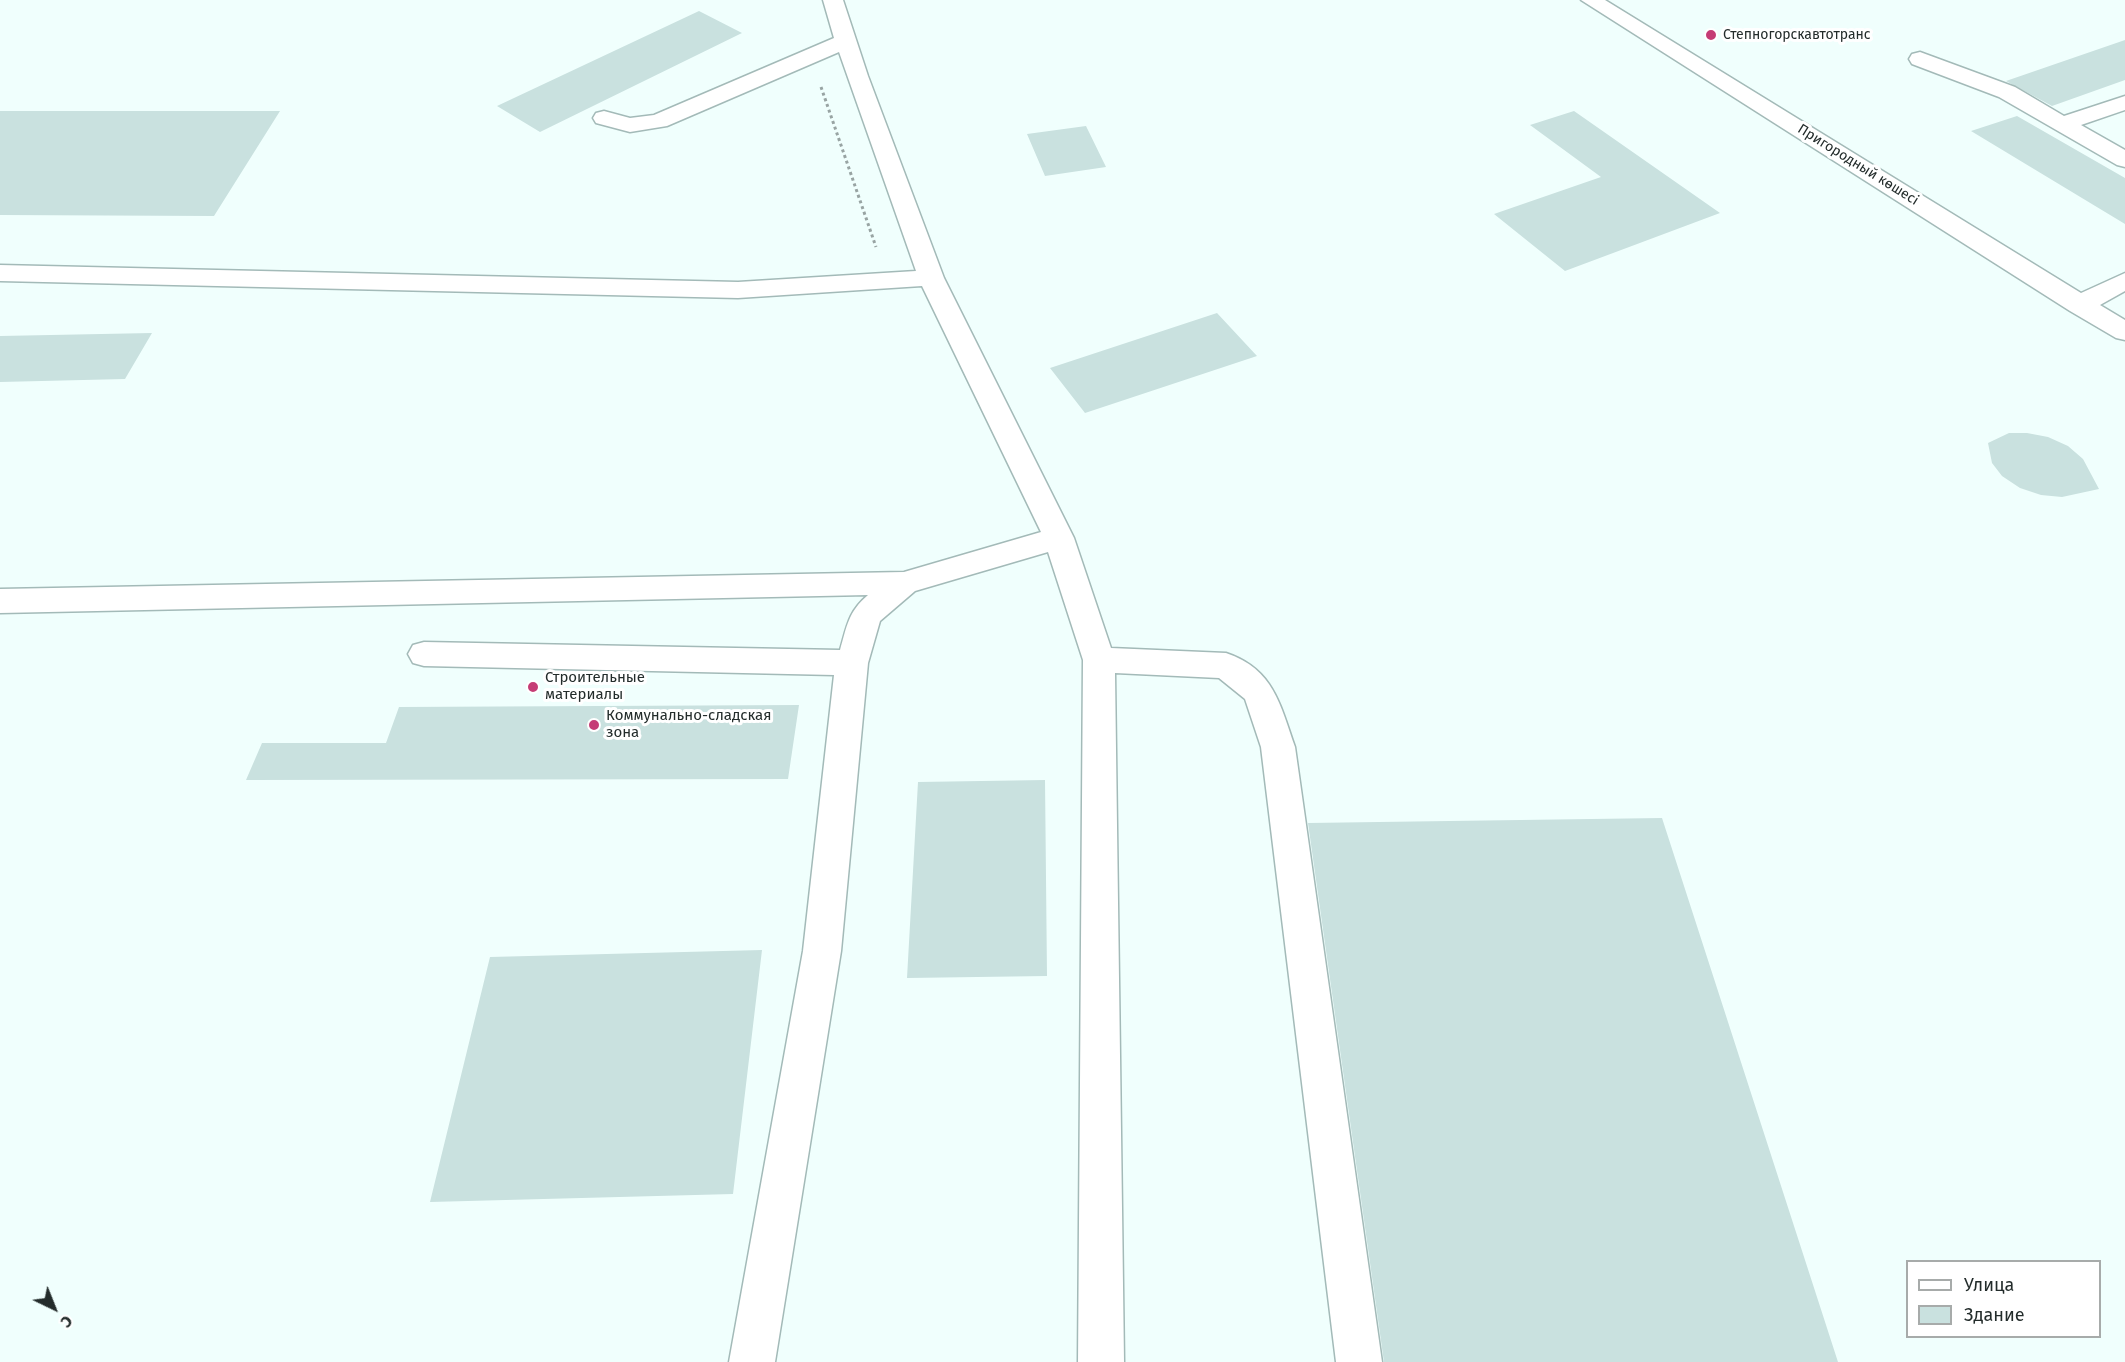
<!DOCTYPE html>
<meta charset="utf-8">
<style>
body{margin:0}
#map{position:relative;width:2125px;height:1362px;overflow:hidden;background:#f0fffd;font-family:"Fira Sans",sans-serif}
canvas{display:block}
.legend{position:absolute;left:1906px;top:1260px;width:195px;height:78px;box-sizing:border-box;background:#fff;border:2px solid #a7abaa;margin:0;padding:8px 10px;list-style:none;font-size:18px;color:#232c2b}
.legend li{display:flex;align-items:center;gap:12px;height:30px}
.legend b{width:30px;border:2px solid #a7abaa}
.north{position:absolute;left:24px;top:1278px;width:60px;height:60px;-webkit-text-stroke:4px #fff;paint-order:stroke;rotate:137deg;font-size:16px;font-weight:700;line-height:24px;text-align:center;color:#232c2b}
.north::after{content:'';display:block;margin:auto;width:21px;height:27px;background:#232c2b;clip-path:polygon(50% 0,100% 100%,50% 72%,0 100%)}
</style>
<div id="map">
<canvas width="2125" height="1362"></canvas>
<ul class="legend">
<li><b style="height:8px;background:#fff"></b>Улица</li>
<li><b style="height:16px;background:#c9e1df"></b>Здание</li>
</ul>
<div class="north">С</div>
</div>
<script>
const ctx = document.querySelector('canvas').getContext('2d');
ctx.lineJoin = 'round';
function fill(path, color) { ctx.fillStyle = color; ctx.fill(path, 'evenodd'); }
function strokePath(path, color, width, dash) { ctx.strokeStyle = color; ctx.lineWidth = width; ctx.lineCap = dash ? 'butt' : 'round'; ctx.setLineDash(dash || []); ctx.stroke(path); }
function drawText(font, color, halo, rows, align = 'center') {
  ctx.font = font + ' "Fira Sans",sans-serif'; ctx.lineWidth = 6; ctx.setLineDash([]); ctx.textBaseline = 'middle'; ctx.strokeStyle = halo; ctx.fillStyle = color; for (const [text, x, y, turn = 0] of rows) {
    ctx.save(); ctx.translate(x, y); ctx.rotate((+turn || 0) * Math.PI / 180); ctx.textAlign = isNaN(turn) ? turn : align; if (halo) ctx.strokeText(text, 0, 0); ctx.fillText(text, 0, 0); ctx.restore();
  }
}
fill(new Path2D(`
 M699,11L742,33L540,132L497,106Z
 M2125,40V80L2052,106L2006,81Z
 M0,111H280L214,216L0,215Z
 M1574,111L1720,213L1565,271L1494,214L1601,177L1530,125Z
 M2017,116L2125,178V224L1971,131Z
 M1086,126L1106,167L1045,176L1027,134Z
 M1217,313L1257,356L1085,413L1050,368Z
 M152,333L125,379L0,382V336Z
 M2009,433H2027L2048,437L2068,446L2083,459L2099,489L2062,497L2041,495L2020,488L2002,476L1992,463L1988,443Z
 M799,705L788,779L246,780L262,743H386L399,707Z
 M1045,780L1047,976L907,978L918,782Z
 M1662,818L1838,1362H1384L1308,823Z
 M762,950L733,1194L430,1202L490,957Z`), '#c9e1df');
const minor = new Path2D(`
 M823,0H843L868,76L944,278L1074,538L1111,648L1226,653C1274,669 1280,705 1295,747L1382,1362H1336L1261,747L1245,699L1219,678L1115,673L1124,1362H1078L1083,660L1048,552L915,591L880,621L868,663L841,951L775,1362H729L803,951L834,675L424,666L413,663L408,654L413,645L424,642L840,650C847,626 848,612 868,595L0,613V589L904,572L1041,532L922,286L738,298L0,281V265L738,282L916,271L839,52L667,126L630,132L596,123L593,118L596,113L604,111L630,118L654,115L834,38Z
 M1581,0H1605L2081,293L2125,273V291L2100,305L2125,320V340L2116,338L2070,311Z
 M1920,52L2015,87L2064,116L2125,96V110L2081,125L2125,150V167L2117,165L1999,97L1912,64L1909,59L1912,54Z`);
strokePath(minor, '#a3bab8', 3);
strokePath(new Path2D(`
 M821,87L876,247`), '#98a4a3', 3, [3, 3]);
fill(minor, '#fff');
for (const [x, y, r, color] of [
 [1711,35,6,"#c53c75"],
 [533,687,6,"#c53c75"],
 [594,725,6,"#c53c75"]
]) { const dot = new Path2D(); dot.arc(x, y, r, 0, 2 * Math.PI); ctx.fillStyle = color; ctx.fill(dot); strokePath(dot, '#fff', 2); }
drawText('14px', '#232c2b', '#fff', [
 ["Степногорскавтотранс",1723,35]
], 'left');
drawText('14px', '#232c2b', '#fff', [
 ["Пригородный көшесі",1858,165,32]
]);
drawText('15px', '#232c2b', '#fff', [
 ["Строительные",545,678],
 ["материалы",545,695],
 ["Коммунально-сладская",606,716],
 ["зона",606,733]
], 'left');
</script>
